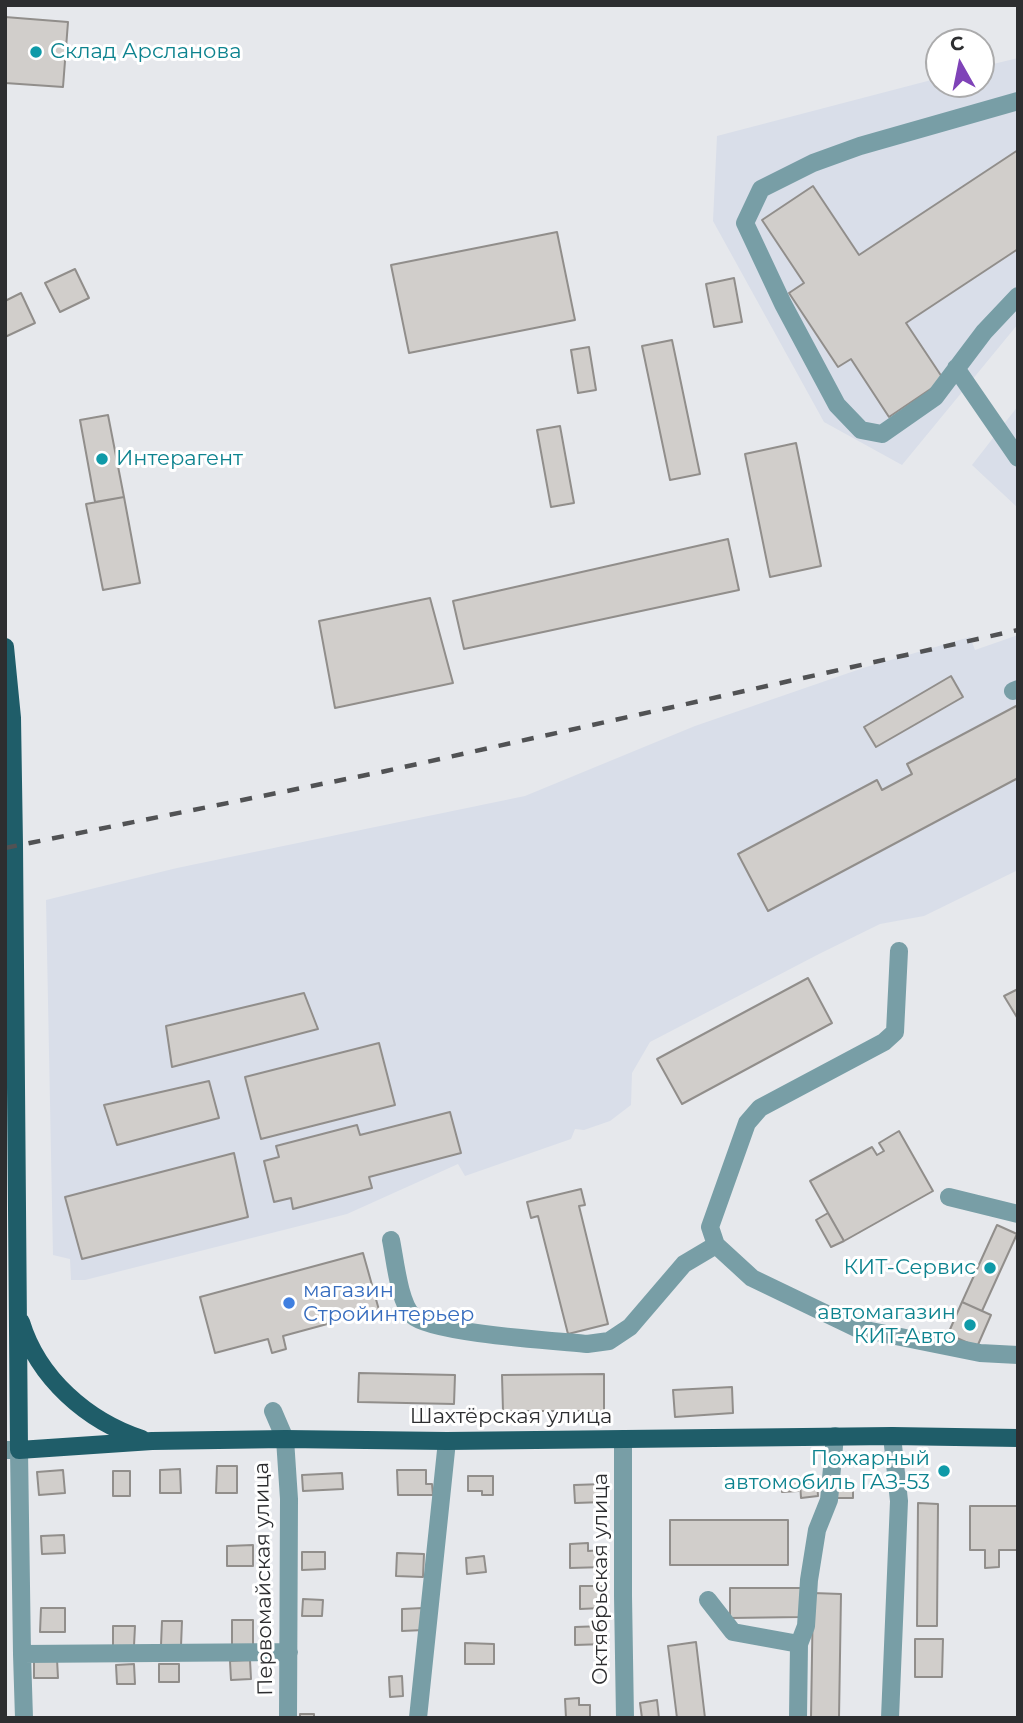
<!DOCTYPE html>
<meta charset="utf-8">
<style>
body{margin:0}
#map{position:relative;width:1023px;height:1723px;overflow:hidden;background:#e6e8ec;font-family:Montserrat,sans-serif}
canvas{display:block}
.frame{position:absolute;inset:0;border:7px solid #2d2e30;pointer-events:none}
.north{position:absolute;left:925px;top:28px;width:70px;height:70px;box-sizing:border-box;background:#fff;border:2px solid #ababac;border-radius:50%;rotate:351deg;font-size:19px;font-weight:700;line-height:28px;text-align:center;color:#2d2e30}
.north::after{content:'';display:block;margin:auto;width:24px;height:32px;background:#7f43b8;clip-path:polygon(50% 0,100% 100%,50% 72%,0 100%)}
</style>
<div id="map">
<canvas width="1023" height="1723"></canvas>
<div class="frame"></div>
<div class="north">С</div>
</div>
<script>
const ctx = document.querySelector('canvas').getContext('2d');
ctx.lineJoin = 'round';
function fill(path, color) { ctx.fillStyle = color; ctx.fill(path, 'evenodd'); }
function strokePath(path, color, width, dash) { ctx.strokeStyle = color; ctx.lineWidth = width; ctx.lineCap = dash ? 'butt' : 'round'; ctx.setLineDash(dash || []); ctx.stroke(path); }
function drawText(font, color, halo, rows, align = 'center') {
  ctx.font = font + ' Montserrat,sans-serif'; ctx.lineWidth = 6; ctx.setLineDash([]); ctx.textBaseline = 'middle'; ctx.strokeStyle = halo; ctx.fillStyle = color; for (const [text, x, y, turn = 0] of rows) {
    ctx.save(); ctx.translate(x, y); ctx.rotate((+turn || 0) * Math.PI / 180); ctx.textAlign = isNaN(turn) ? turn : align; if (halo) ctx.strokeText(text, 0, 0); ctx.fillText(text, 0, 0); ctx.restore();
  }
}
fill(new Path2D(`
 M1018,58V324L902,465L824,422L713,221L717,136L939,78V84H981V67Z
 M1018,406V508L972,465Z
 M1018,635V870L924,916L880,924L819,954L650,1042L632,1073L631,1105L610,1121L584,1130L575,1129L571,1139L465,1176L458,1164L347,1214L85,1280H71L70,1259L53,1255L46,900L177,868L525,796L695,726L863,668L970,637L975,650Z`), '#d9dee9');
const building = new Path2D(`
 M5,17L68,22L63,87L5,83Z
 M1018,150V249L906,323L944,380L889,417L851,359L838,367L789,293L804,283L762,220L813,186L859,255Z
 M557,232L575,320L409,353L391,265Z
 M75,269L89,298L60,312L45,283Z
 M734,278L742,322L714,327L706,284Z
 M21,293L35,323L5,337V301Z
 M672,340L700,474L670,480L642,346Z
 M589,347L596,390L578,393L571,350Z
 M108,415L124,497L95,502L80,420Z
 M560,426L574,503L551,507L537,430Z
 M796,443L821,566L770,577L745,454Z
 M124,497L140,583L103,590L86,504Z
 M728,539L739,590L464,649L453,601Z
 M430,598L453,683L335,708L319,621Z
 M951,676L963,697L876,747L864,727Z
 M1018,705V778L768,911L738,854L877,780L882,790L912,774L907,764Z
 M808,978L832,1023L682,1104L657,1059Z
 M1018,989V1019L1004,996Z
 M304,993L318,1029L172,1067L166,1026Z
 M379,1043L395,1105L261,1139L245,1077Z
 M209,1081L219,1118L117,1145L104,1105Z
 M450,1112L461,1153L369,1177L372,1188L293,1209L291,1198L274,1202L264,1161L279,1157L276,1146L357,1125L360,1135Z
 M899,1131L933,1191L844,1241L810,1181L872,1147L877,1155L884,1151L879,1143Z
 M234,1153L248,1217L82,1259L65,1197Z
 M581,1189L585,1205L579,1206L608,1324L568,1334L538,1216L531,1218L527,1202Z
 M828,1213L844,1241L831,1247L816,1220Z
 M997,1225L1017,1234L982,1311L962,1302Z
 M363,1253L379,1310L283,1336L286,1349L272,1353L268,1339L215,1353L200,1297Z
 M962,1302L991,1315L977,1347L948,1334Z
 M359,1373L455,1375L454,1404L358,1402Z
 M604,1374V1411H503L502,1375Z
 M732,1387L733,1413L675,1417L673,1390Z
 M217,1466H237V1493H216Z
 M180,1469L181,1493H160V1470Z
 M63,1470L65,1493L39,1495L37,1472Z
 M397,1470H426V1484H432L433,1495H398Z
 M113,1471H130V1496H113Z
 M342,1473L343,1489L303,1491L302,1475Z
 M468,1476H493V1495H482V1491H468Z
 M782,1480H798V1491L782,1492Z
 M817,1481L818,1496L801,1498L800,1482Z
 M836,1482H853V1498H836Z
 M604,1484V1502L575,1503L574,1485Z
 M918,1503L938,1504L937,1626H917Z
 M970,1506H1018V1550H999V1567L985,1568V1550H970Z
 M670,1520H788V1565H670Z
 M64,1535L65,1553L42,1554L41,1536Z
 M588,1543V1551L605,1550V1567L570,1568V1544Z
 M253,1545V1566H227V1546Z
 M302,1552H325V1569L302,1570Z
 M397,1553L424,1554L423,1577L396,1576Z
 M484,1556L486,1572L467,1574L466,1558Z
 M580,1586H601L602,1608L580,1609Z
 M730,1588H801V1617L730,1618Z
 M813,1593L841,1594L839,1718H811Z
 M303,1599L323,1600L322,1616H302Z
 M41,1608H65V1632H40Z
 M423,1608L424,1630L402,1631V1609Z
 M232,1620H253V1648H232Z
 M162,1621H182L181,1646L161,1645Z
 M113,1626H135L134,1646H113Z
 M604,1626L605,1644L575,1645V1627Z
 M915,1639H943L942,1677H915Z
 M696,1642L705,1718H677L668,1646Z
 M465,1643L494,1644V1664H465Z
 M34,1659H57L58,1678H34Z
 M250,1660L251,1679L231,1680L230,1661Z
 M134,1664L135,1684H117L116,1665Z
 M159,1664H179V1682H159Z
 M402,1676L403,1696L390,1697L389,1677Z
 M579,1698V1705H590V1718H566L565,1699Z
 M657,1700L659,1718H642L640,1703Z
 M300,1714H314V1718H300Z`);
fill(building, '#d1cecb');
strokePath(building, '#918e8b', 2);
strokePath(new Path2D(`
 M1018,101L860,146L813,163L761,189L745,223L783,304L837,405L861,430L882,434L935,397L984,332L1018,296
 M956,368L1018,458
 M1013,691L1018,689
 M899,951L895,1032L884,1042L760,1108L747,1123L710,1227L716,1245L752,1278L856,1328L980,1353L1018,1355
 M949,1197L1018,1214
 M391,1240C395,1259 399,1303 413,1316C430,1333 557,1341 587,1344L609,1341L630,1327L684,1264L716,1245
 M273,1411L285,1439L289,1499L288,1718
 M623,1439V1596L625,1718
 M5,1450H19L22,1654L24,1718
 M708,1600L733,1632L799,1644
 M22,1654L289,1652
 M418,1718L447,1441
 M798,1718L799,1644L806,1626L809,1580L817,1530L829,1500L835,1436
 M890,1718L899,1501L892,1436`), '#789ea6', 18);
strokePath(new Path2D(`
 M5,647L12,718L14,845L19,1450L152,1441L285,1439L447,1441L892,1436L1018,1438
 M21,1322C38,1378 87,1421 142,1439`), '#1f5d69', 18);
strokePath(new Path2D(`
 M5,848L386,771L1018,630`), '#515254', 4.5, [12, 12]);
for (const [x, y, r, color] of [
 [36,52,7,"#0f9aa8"],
 [102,459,7,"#0f9aa8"],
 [990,1268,7,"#0f9aa8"],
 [289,1303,7,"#3f7fe0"],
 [970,1325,7,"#0f9aa8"],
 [944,1471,7,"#0f9aa8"]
]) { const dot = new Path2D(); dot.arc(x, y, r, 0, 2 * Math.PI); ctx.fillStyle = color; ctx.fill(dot); strokePath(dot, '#fff', 2.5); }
drawText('21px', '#0d838f', '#fff', [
 ["Склад Арсланова",50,52,"left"],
 ["Интерагент",116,459,"left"],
 ["КИТ-Сервис",976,1268],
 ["автомагазин",956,1313],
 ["КИТ-Авто",956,1337],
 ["Пожарный",930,1459],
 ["автомобиль ГАЗ-53",930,1483]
], 'right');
drawText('21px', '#366cbe', '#fff', [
 ["магазин",303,1291],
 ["Стройинтерьер",303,1315]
], 'left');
drawText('21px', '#2d2e30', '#fff', [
 ["Шахтёрская улица",511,1417],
 ["Первомайская улица",264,1579,-91],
 ["Октябрьская улица",601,1579,-90]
]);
</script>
